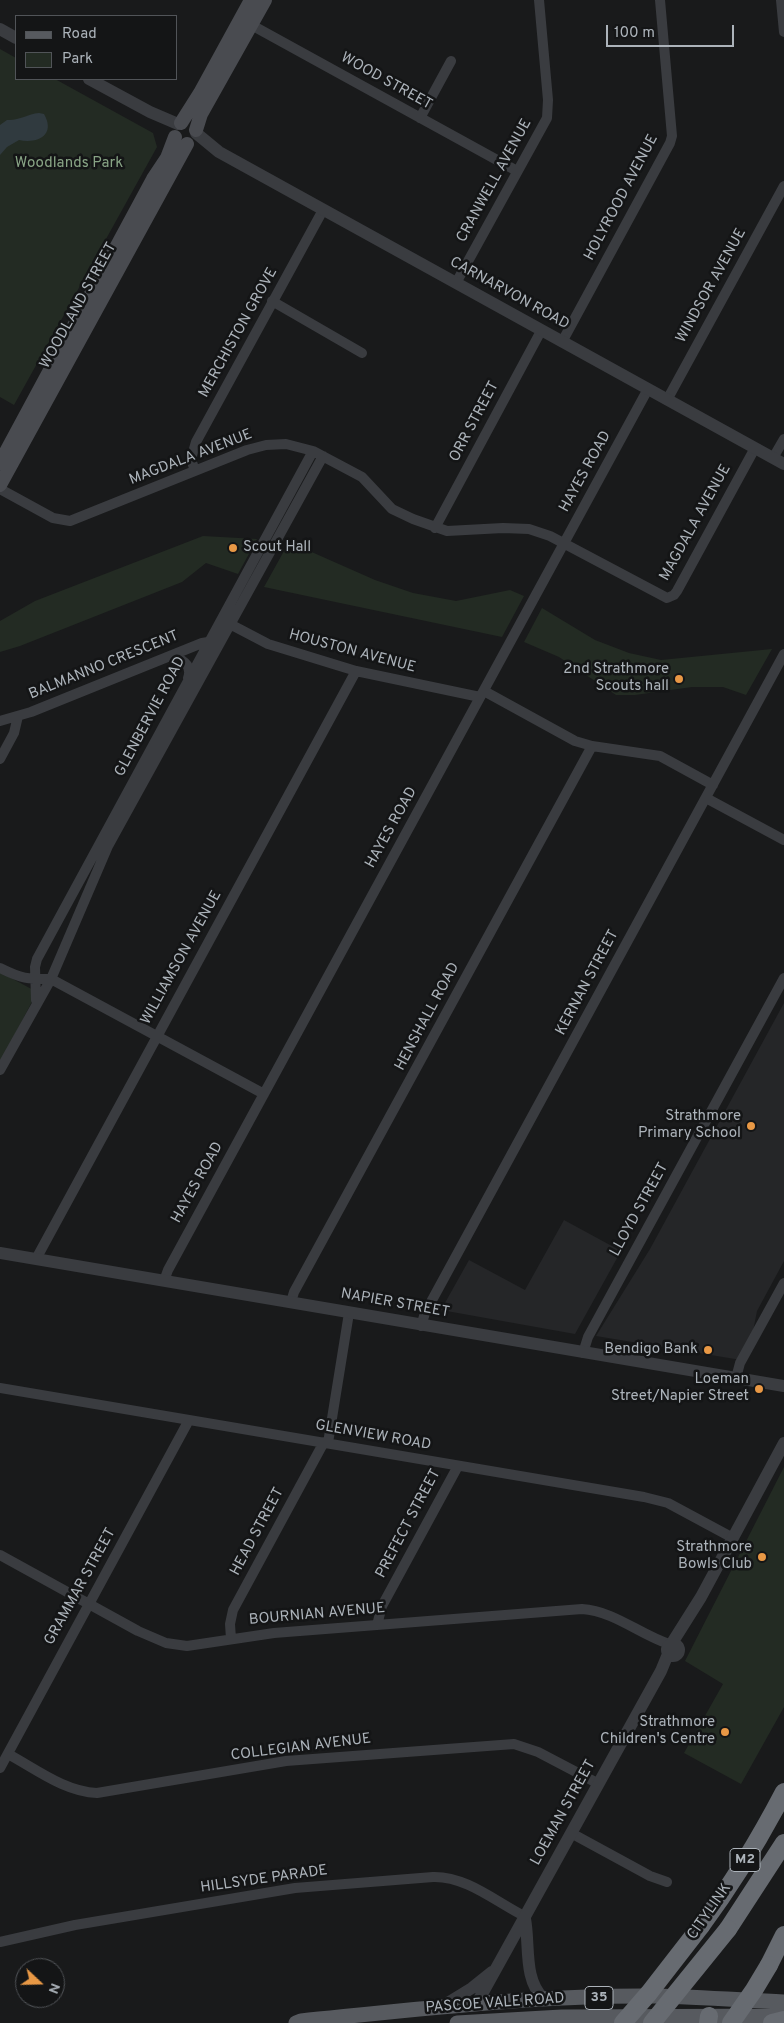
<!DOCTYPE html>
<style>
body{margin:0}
#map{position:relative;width:784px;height:2023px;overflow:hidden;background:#191a1b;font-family:Overpass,sans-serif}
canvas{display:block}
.legend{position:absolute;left:15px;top:15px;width:162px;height:65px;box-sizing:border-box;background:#141516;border:1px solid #515458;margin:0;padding:6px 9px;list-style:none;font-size:15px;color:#acb3ba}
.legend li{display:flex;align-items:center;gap:10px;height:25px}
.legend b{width:25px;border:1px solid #515458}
.north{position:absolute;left:15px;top:1958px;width:50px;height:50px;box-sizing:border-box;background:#141516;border:1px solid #515458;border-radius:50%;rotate:111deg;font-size:14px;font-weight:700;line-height:20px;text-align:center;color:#acb3ba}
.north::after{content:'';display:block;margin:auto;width:18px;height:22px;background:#e89845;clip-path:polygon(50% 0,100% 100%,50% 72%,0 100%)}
.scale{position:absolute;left:606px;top:25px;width:128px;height:22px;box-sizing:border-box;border:2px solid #acb3ba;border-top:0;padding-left:6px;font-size:15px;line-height:18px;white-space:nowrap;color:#acb3ba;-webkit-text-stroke:4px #141516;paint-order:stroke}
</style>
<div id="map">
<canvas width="784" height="2023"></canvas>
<ul class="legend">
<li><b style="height:6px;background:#575a5f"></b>Road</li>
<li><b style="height:14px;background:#232b23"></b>Park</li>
</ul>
<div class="north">N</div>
<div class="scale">100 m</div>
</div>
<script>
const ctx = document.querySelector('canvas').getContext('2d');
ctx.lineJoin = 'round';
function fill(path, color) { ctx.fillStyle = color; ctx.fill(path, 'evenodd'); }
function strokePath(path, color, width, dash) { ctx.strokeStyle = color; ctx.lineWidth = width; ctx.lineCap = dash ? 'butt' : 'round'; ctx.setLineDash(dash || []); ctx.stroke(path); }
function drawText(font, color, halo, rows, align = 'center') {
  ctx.font = font + ' Overpass,sans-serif'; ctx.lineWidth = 5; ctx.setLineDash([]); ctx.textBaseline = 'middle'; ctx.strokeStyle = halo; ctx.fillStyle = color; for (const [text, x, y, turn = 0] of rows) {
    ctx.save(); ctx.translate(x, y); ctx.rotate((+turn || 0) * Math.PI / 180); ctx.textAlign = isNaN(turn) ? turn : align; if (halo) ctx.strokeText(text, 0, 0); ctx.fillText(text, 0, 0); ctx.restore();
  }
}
fill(new Path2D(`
 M784,1003V1261L757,1311L747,1361L596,1336L650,1249Z
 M564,1220L621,1251L575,1334L441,1310L469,1260L525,1290Z`), '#252628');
fill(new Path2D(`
 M0,49L16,58V79H55L153,133L157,147L14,405L0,397Z
 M203,536L257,539L238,574L206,563L182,582L20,646L0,652V621L35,601Z
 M289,542L375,580L413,593L456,601L510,590L524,596L502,637L264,587Z
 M542,608L595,640L629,653L661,660L772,649L746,695L723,687H692L635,695H616L559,657L524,642Z
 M0,972L37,992L0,1063Z
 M784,1467V1707L741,1784L684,1753L723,1684L685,1661Z`), '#232b23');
fill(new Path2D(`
 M39,113L44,114C56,135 38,144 19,140L7,147L0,155V125L7,120C19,121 27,114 39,113Z`), '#303a3f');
strokePath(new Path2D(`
 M781,0L784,32
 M246,22L517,171
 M420,118L451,61
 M456,283L547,118L548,100L539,0
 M272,301L362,353
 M562,342L670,143L672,136L660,0
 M667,400L784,186
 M773,458L784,439
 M195,471L191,459L196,442L323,210
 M0,489L53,518L70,521L247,450L266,445L286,444L313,451L362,477L392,509L413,519L447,531L503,528L529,529L550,536L667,598L674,595L677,591L755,448
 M435,528L541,331
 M226,622L268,644L356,671L480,697
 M169,657C181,657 193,665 188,678
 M484,691L575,741L592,746L660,756L713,785
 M0,721L31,712L202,643L208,642L212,644
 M0,759L14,733L18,716
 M706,798L784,840
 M0,968C22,979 27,979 51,979L264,1094
 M36,1000L35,967L37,959L313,451
 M0,1070L51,979L108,846L323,456
 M36,1259L356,671
 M164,1281L168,1270L648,389
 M291,1302L294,1292L592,746
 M421,1326L425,1313L784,654
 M583,1353L588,1337L784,978
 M736,1378L740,1363L784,1283
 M0,1388L644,1497L668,1503L733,1538
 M328,1443L349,1313
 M0,1555L138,1631L166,1643L187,1646L274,1633L582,1609C614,1611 639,1634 669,1644
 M377,1625L382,1606L458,1466
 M231,1639L230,1624L233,1610L324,1442
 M8,1754C36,1769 65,1792 97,1793L286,1761L514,1744L538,1752L599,1784
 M0,1768L189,1420
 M571,1833L650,1876L667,1882
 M0,1942L75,1925L295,1888L433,1877C467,1876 497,1903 526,1917`), '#3a3c40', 10);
strokePath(new Path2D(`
 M0,29L16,38
 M89,79L150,112L178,124
 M196,133L219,152L784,464
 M0,1253L784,1386
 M672,1643L701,1597L784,1443
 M667 1650a6 6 0 1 1 12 0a6 6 0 1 1-12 0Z
 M525,1919C530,1944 523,1980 544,1999
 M477,2003L661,1671L668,1654
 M441,2007L472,1988L492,1972`), '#3a3c40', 12);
strokePath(new Path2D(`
 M181,123L200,93L251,0
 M196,130L201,114L265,0
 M0,463L153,179L167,158L175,137
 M0,485L187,144`), '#494b50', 14);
strokePath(new Path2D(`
 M296,2023L301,2021C419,2009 536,1995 655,1996C698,1997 741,2000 784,2002
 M457,2023L562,2017L784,2016`), '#575a5f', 15);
strokePath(new Path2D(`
 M701,1926C732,1884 760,1838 784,1792
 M728,1929L784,1843
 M769,1965L784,1935
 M708,2023L709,2016
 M772,2023L784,2020`), '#676b71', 18);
strokePath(new Path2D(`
 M623,2023L649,1993L701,1926
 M652,2023L728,1929
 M731,2023L754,1990L769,1965`), '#676b71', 18);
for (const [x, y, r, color] of [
 [233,548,5,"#e89845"],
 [679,679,5,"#e89845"],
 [751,1126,5,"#e89845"],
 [708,1350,5,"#e89845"],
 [759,1389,5,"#e89845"],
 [762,1557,5,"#e89845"],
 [725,1732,5,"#e89845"]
]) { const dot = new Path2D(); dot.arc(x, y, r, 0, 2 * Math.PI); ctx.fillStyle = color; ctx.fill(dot); strokePath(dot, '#141516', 2); }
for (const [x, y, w] of [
 [745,1860,30],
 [599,1998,28]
]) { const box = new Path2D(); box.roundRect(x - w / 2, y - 11.5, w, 23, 4); ctx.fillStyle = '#141516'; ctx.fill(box); strokePath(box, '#acb3ba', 1); }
drawText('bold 14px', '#acb3ba', null, [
 ["M2",745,1860],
 ["35",599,1998]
]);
drawText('15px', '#acb3ba', '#141516', [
 ["WOOD STREET",386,82,29],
 ["CRANWELL AVENUE",495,181,-61],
 ["HOLYROOD AVENUE",622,198,-62],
 ["WINDSOR AVENUE",712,286,-61],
 ["CARNARVON ROAD",509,294,29],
 ["WOODLAND STREET",79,306,-61],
 ["MERCHISTON GROVE",239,333,-61],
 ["ORR STREET",475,422,-62],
 ["MAGDALA AVENUE",191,458,-21],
 ["HAYES ROAD",586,472,-61],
 ["MAGDALA AVENUE",696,523,-61],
 ["HOUSTON AVENUE",352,652,15],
 ["BALMANNO CRESCENT",104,666,-22],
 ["GLENBERVIE ROAD",151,717,-62],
 ["HAYES ROAD",392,828,-61],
 ["WILLIAMSON AVENUE",182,958,-61],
 ["KERNAN STREET",588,983,-62],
 ["HENSHALL ROAD",428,1017,-62],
 ["HAYES ROAD",198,1183,-61],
 ["LLOYD STREET",640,1210,-61],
 ["NAPIER STREET",395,1304,10],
 ["GLENVIEW ROAD",373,1436,10],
 ["PREFECT STREET",409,1524,-62],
 ["HEAD STREET",258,1532,-62],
 ["GRAMMAR STREET",81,1587,-61],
 ["BOURNIAN AVENUE",317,1615,-5],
 ["COLLEGIAN AVENUE",301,1748,-7],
 ["LOEMAN STREET",564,1813,-61],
 ["HILLSYDE PARADE",264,1880,-8],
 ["CITYLINK",710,1912,-55],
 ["PASCOE VALE ROAD",495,2004,-4]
]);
drawText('15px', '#88a485', '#141516', [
 ["Woodlands Park",69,164]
]);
drawText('15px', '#acb3ba', '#141516', [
 ["Scout Hall",243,548,"left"],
 ["2nd Strathmore",669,670],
 ["Scouts hall",669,687],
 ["Strathmore",741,1117],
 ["Primary School",741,1134],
 ["Bendigo Bank",698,1350],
 ["Loeman",749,1380],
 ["Street/Napier Street",749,1397],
 ["Strathmore",752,1548],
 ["Bowls Club",752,1565],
 ["Strathmore",715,1723],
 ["Children's Centre",715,1740]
], 'right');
</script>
